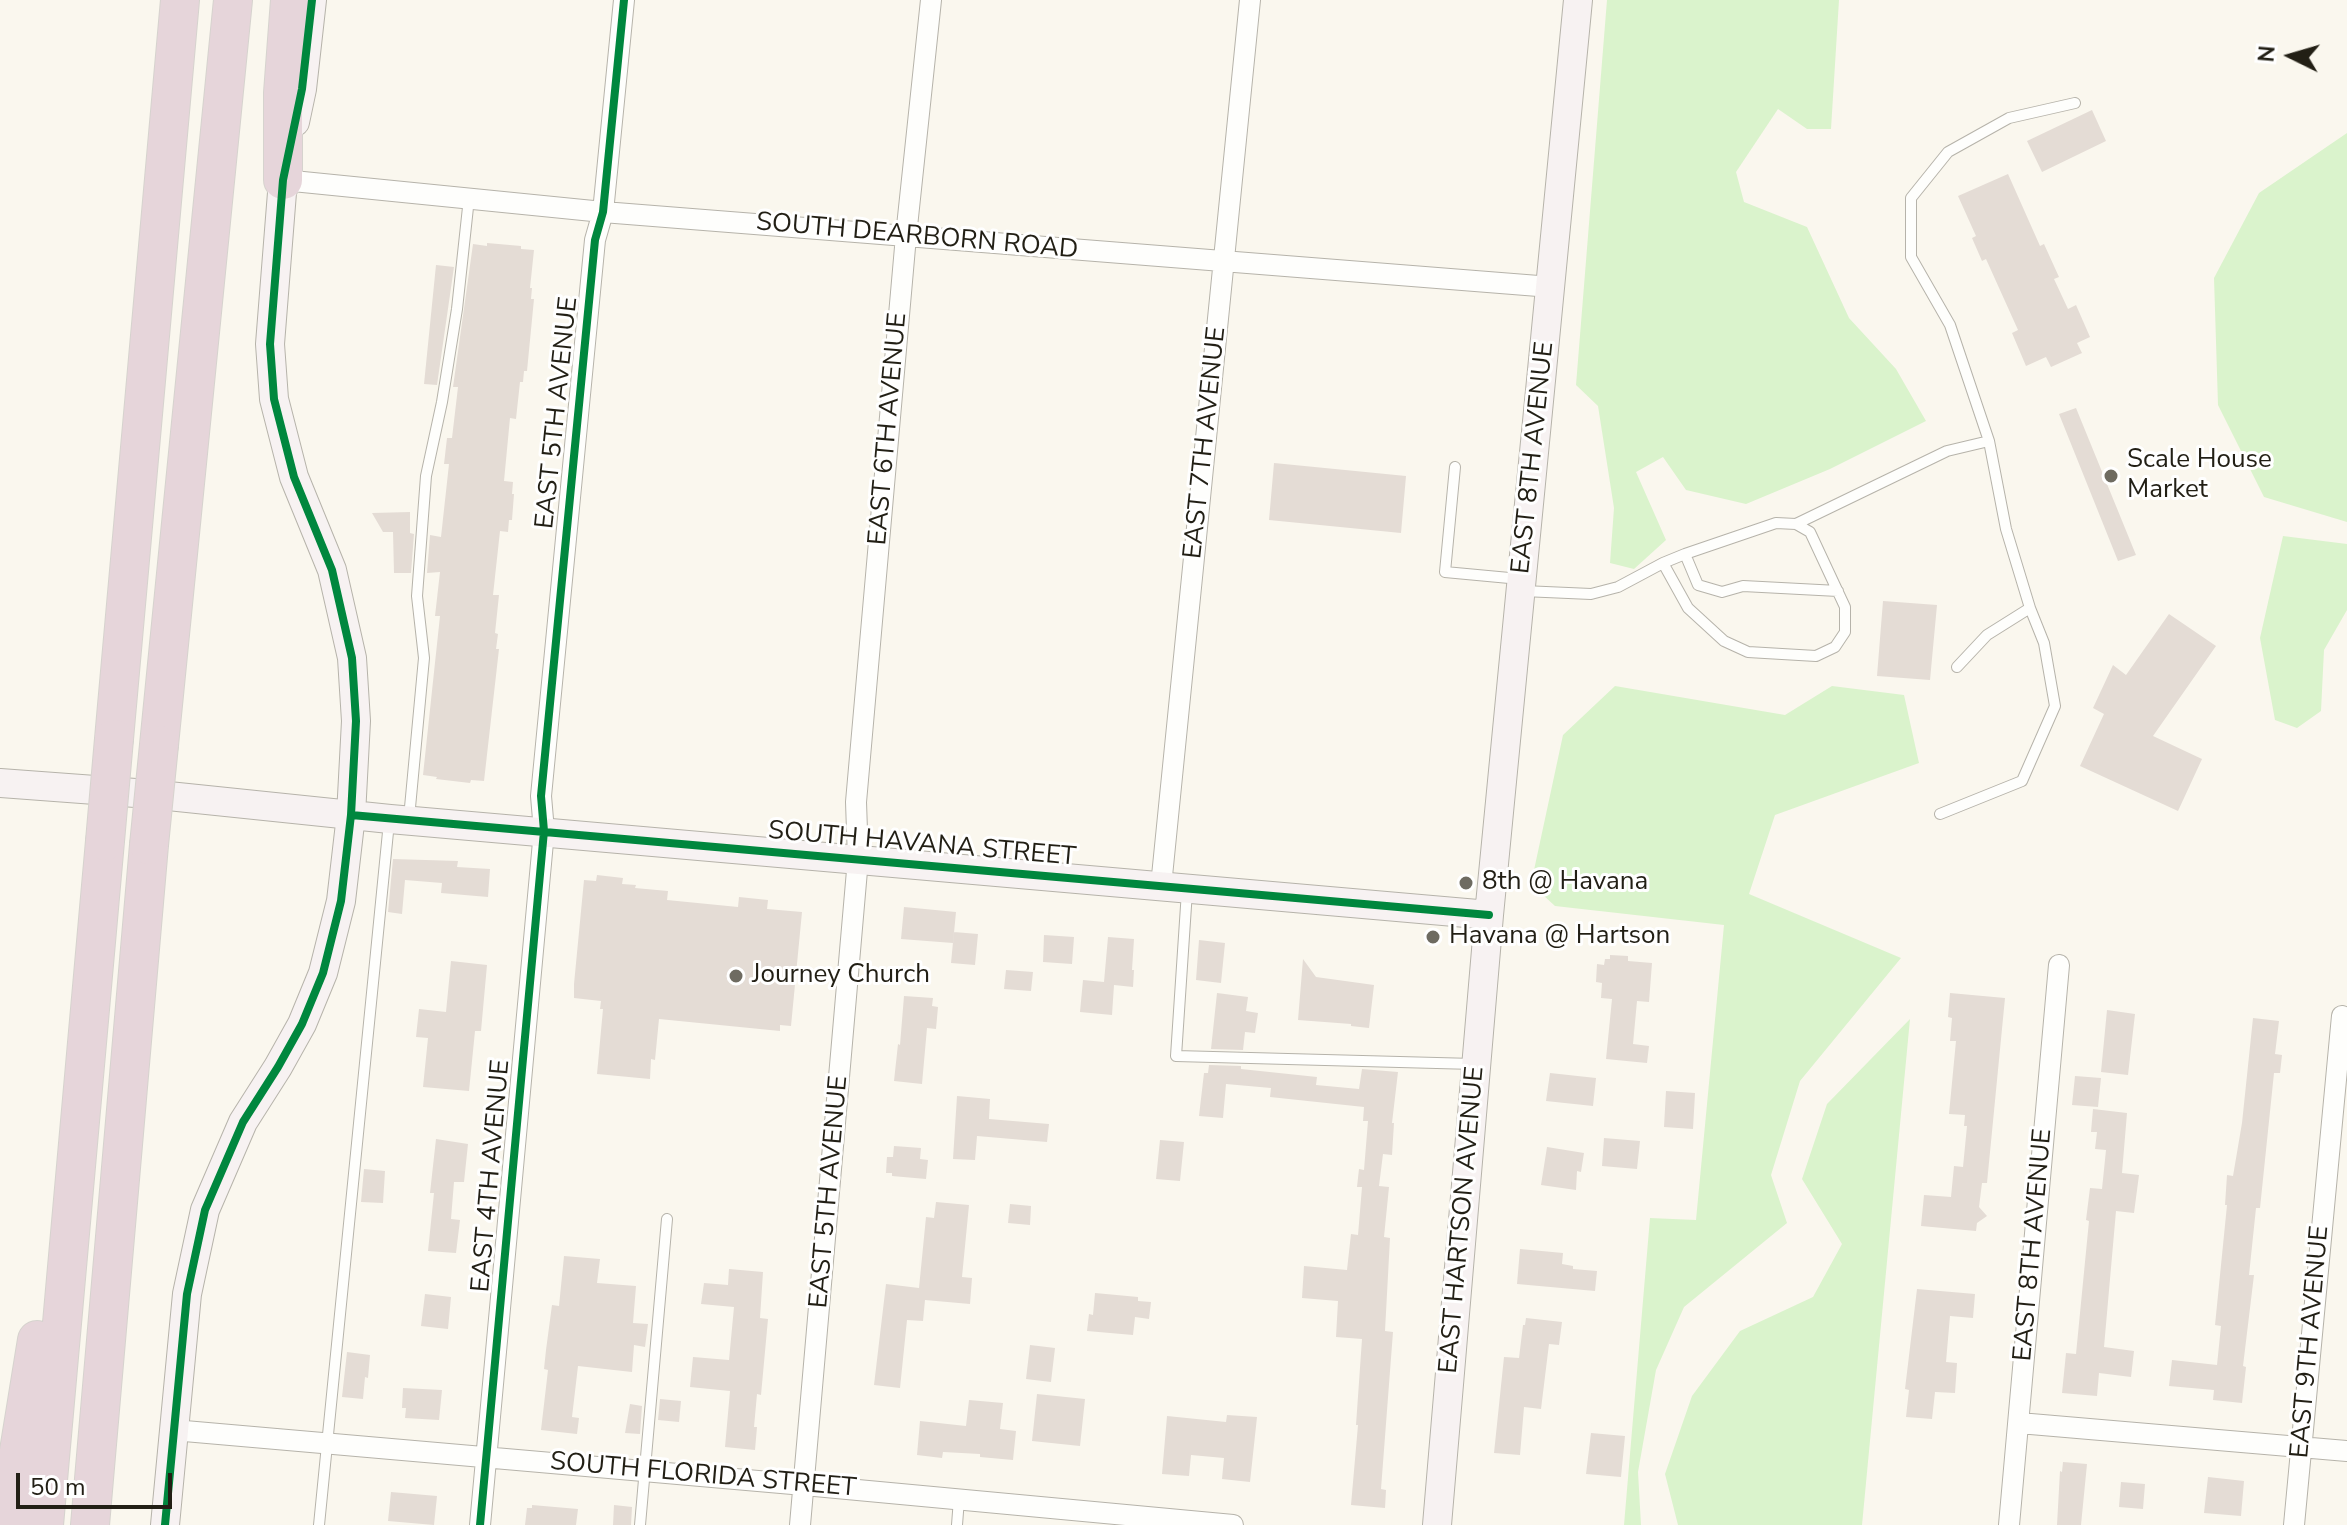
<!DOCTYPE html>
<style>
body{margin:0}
#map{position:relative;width:2347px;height:1525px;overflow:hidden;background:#faf7ee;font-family:"Nunito Sans",sans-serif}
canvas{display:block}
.north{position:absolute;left:2251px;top:16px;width:80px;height:80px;-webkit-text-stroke:6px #fff;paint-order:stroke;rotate:275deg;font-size:22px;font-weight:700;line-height:32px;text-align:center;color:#221f15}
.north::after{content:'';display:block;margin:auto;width:28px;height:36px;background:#221f15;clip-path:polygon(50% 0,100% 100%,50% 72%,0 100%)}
.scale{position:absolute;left:16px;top:1473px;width:156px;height:36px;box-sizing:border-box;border:4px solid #221f15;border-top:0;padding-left:10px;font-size:24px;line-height:28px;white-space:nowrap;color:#221f15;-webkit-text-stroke:6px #fff;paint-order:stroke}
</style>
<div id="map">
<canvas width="2347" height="1525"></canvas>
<div class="north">N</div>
<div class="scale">50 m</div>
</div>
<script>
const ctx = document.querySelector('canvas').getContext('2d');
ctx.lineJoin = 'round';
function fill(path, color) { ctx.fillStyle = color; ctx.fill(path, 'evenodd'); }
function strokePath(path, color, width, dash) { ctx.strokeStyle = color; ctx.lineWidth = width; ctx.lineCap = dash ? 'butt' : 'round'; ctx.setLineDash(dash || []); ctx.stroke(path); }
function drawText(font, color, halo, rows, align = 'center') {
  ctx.font = font + ' "Nunito Sans",sans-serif'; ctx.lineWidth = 6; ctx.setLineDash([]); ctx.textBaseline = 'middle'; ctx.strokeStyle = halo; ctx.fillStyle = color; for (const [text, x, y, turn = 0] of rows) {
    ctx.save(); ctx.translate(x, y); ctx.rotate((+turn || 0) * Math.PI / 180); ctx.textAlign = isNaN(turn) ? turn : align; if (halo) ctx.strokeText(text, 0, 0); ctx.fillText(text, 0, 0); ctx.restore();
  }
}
fill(new Path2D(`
 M1607,0H1839L1831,129H1807L1778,109L1736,172L1744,202L1807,227L1849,318L1896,369L1926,421L1830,469L1746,504L1686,490L1663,457L1636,472L1666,540L1634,569L1610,563L1614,508L1598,406L1576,385Z
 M2347,133V522L2264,497L2218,405L2214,278L2259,193Z
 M2283,536L2347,544V610L2324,650L2321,711L2297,728L2275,720L2260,638Z
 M1615,686L1785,715L1832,686L1904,695L1919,763L1775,815L1749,894L1901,958L1800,1081L1771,1175L1787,1223L1684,1307L1656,1370L1638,1472L1641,1525H1624L1650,1218L1696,1220L1724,925L1555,906L1531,884L1563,735Z
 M1910,1019L1862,1525H1678L1665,1474L1692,1396L1740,1331L1813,1297L1842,1244L1802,1179L1827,1104Z`), '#daf3cc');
fill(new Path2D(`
 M2092,110L2106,141L2042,172L2027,141Z
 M2008,174L2040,246L2044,244L2059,277L2054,279L2068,309L2076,305L2090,337L2077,343L2082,353L2051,367L2046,357L2026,366L2012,333L2018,330L1986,259L1982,261L1972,238L1976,236L1958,196Z
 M487,243L521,246V249L534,250L530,288H532L531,299H534L527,371H524L523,382H520L516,419L510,418L504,481L513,482L512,494H514L512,520H509L508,532L500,531L493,595H499L495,633L498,634L496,649H499L484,781L471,780L470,783L436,779L437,777L423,775L440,616H435L440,572L427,573L430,535L441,537L449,464H444L447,438H452L458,387H453L473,244L487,246Z
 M436,265L454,267L437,385L424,384Z
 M2076,408L2136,555L2118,561L2059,414Z
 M1274,463L1406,476L1401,533L1269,520Z
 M410,512V533L414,534L411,573H394L393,532H383L372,513Z
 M1883,601L1937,605L1930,680L1877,676Z
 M2169,614L2216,646L2153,736L2202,759L2178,811L2080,766L2104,714L2093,708L2113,665L2126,675Z
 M393,859L458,861L457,867L490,869L488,897L441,893L442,883L405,880L402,914L388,912Z
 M597,875L623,878L622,884L636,885L635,888L668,891L667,900L738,907L739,897L768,900L767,909L802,912L791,1026L780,1025V1031L659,1019L655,1060L651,1059L650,1079L597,1074L603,1009H600L601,1001L574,998V984L584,880L596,881Z
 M904,907L956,912L953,943L901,939Z
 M954,932L978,934L975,965L951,963Z
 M1044,935L1074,937L1072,964L1043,962Z
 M1108,937L1134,939L1132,970H1134L1133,987L1114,985L1112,1015L1080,1012L1083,980L1104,982Z
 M1199,940L1225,943L1221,983L1196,980Z
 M1610,955L1628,956V961L1652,963L1649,1002L1637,1001L1633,1044L1649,1046L1647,1063L1606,1059L1612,999L1601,998L1602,983L1596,982L1597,964L1604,965L1605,959H1610Z
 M1303,959L1316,977L1374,985L1369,1028L1351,1026V1024L1298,1020Z
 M451,961L487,965L481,1031H475L469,1091L423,1087L428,1038L416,1037L419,1009L446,1012Z
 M1006,970L1033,972L1031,991L1004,989Z
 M1217,993L1248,997L1246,1011L1258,1013L1255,1033L1245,1032L1243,1050L1211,1049Z
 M1950,993L2005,998L1987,1183H1982L1979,1207L1987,1216L1977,1223L1976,1231L1921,1226L1924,1195L1951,1197L1954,1166L1963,1167L1967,1126H1964L1965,1115L1949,1114L1956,1041H1950L1952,1018L1948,1017Z
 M904,996L933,998L932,1006L938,1007L936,1029L927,1028L922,1084L894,1081L898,1044L900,1045Z
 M2107,1010L2135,1014L2128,1075L2101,1072Z
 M2253,1018L2279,1021L2275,1054L2282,1055L2280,1073H2274L2260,1208H2256L2249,1275H2254L2243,1366L2246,1367L2242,1403L2213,1400L2214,1390L2169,1386L2172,1360L2217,1365L2221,1326L2215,1325L2227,1205H2225L2227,1175L2233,1176L2242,1123Z
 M1209,1065L1241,1066V1069L1317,1077L1316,1085L1359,1089L1362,1069L1398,1072L1392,1123H1394L1392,1155L1383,1154L1379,1186L1389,1187L1384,1237L1390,1238L1385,1331L1393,1332L1381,1489L1386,1490L1385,1508L1351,1505L1358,1425H1356L1362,1339L1336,1337L1338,1301L1302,1298L1304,1266L1347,1270L1351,1234L1358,1235L1362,1187H1357L1359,1169L1364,1170L1368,1121H1363L1364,1107L1270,1097L1271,1088L1226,1084L1223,1118L1199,1116L1204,1073H1208Z
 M1550,1073L1596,1078L1593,1106L1546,1101Z
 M2075,1076L2101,1078L2098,1107L2072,1105Z
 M1666,1091L1695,1093L1693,1129L1664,1127Z
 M957,1096L990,1099L989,1119L1049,1124L1047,1142L977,1136L975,1160L953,1159Z
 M2093,1109L2127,1113L2122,1173L2139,1175L2134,1213L2116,1211L2104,1347L2134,1351L2131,1377L2099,1373L2097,1396L2062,1393L2066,1353L2076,1354L2089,1221L2086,1220L2090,1188L2102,1189L2106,1150L2095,1149L2097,1132H2091Z
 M1604,1138L1640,1141L1637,1169L1602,1166Z
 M436,1139L468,1144L464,1182H454L451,1219L460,1220L456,1253L428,1251L434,1193H430Z
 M1160,1140L1184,1142L1180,1181L1156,1179Z
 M894,1146L921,1148L920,1159L928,1160L926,1179L892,1176V1173H886L887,1157H893Z
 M1547,1147L1584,1153L1581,1172L1577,1171L1576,1190L1541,1185Z
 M364,1169L385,1171L383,1203L361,1202Z
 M936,1202L969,1205L962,1277L972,1278L970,1304L925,1300L923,1321L907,1320L900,1388L874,1385L886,1284L919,1288L926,1217L934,1218Z
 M1010,1204L1031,1206L1030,1225L1008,1223Z
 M1520,1249L1563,1253L1562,1264L1573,1266V1269L1597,1271L1595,1291L1517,1284Z
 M564,1256L600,1259L597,1283L636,1286L633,1323L648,1324L645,1347L634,1345L632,1372L578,1366L572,1417L579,1418L577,1434L541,1430L548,1370L544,1369L546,1350L552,1305L559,1306Z
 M729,1269L763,1272L760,1318L768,1319L761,1395L757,1394L754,1427H757L755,1450L725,1447L730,1391L690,1387L693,1357L729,1360L734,1307L701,1304L704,1283L728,1285Z
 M1917,1289L1975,1294L1973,1318L1950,1316L1946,1362L1957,1363L1955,1393L1935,1392L1932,1419L1906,1417L1909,1390L1905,1389Z
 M1095,1293L1138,1297V1301L1151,1302L1149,1319L1135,1317L1133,1335L1087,1331L1089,1314L1093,1315Z
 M425,1294L451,1297L448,1329L421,1326Z
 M1526,1318L1562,1322L1559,1345L1549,1344L1541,1409L1524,1407L1520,1455L1494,1453L1504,1357L1519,1358L1523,1325H1525Z
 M1030,1345L1055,1348L1051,1382L1026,1379Z
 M347,1352L370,1355L368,1378L365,1377L363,1399L342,1397Z
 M403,1388L442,1390L439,1420L405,1418L406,1408H402Z
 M1037,1394L1085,1399L1080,1446L1032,1441Z
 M660,1399L681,1401L679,1422L658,1420Z
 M969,1400L1003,1403L1000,1429L1016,1431L1013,1460L980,1457V1454L943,1452L942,1458L917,1455L920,1421L966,1426Z
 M630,1404L642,1406L640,1434L625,1433Z
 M1227,1415L1257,1417L1250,1482L1222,1479L1224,1458L1191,1455L1189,1476L1162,1474L1167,1416L1226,1422Z
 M1591,1433L1625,1436L1621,1477L1586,1474Z
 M2063,1462L2087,1464L2081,1525H2057L2060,1471L2062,1472Z
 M2208,1477L2244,1481L2241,1516L2204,1513Z
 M2121,1482L2145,1484L2143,1509L2119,1507Z
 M391,1492L437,1496L434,1525L388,1521Z
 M532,1505L578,1509L576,1525H525L527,1508H532Z
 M614,1505L632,1507L631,1525H613Z`), '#e4dcd5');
const lane = new Path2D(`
 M1455,467L1445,572L1520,579
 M1796,524L1947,451L1989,441L1950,325L1911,257V198L1948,152L2009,118L2075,103
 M1685,554L1698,585L1722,592L1743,586L1838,591
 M1523,591L1591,594L1618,587L1663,563L1685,554L1776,523L1796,524L1810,532L1845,607V632L1835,647L1816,656L1748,652L1724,641L1688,608L1663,563
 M1957,667L1987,635L2030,608
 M1940,814L2022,781L2055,706L2044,643L2030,608L2006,529L1989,441
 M409,818L424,658L417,596L426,476L442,402L457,309L469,198
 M1187,891L1176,1056L1474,1064
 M319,1525L389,822
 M640,1525L667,1219
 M957,1525L959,1499`);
const street = new Path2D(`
 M283,180L603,212L1551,287
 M1161,886L1250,0
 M2019,1423L2347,1451
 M173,1430L804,1485L1233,1525
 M480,1525L544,831L541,796L595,240L603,212L624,0
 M800,1525L858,859L856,802L906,236L931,0
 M2009,1525L2059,965
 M2294,1525L2342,1016`);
const secondary = new Path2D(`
 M295,122L302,89L312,0
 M0,783L149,794L390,819L1489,915
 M165,1525L187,1294L205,1210L243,1122L278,1067L302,1024L323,973L341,901L351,815L356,721L352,658L332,570L294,477L274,399L270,344L283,180L287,163
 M1437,1525L1489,915L1578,0`);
const highway = new Path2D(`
 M283,180V93L290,0
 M114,739L180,0
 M159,745L233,0
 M7,1525L37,1340
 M44,1525L105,841
 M90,1525L149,845`);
strokePath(lane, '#b6b3aa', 12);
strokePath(street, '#b6b3aa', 22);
strokePath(secondary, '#b6b3aa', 30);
strokePath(highway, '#d6d3ce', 40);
strokePath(lane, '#fefefc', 10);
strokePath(street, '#fefefc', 20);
strokePath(secondary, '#f7f2f2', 28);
strokePath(highway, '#e6d5da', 38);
const highwayBridge = new Path2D(`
 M105,841L114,739
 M149,845L159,745`);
strokePath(highwayBridge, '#d6d3ce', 40, []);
strokePath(highwayBridge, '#e6d5da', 38);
strokePath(new Path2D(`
 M351,815L1489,915
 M165,1525L187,1294L205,1210L243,1122L278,1067L302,1024L323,973L341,901L351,815L356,721L352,658L332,570L294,477L274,399L270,344L283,180L302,89L312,0
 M480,1525L544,831L541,796L595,240L603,212L624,0`), '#00873e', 8);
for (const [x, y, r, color] of [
 [2111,476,8,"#6e6b61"],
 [1466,883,8,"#6e6b61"],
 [1433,937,8,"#6e6b61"],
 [736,976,8,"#6e6b61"]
]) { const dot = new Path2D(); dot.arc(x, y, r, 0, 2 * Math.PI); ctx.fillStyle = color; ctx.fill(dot); strokePath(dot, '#fff', 3); }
drawText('26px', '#221f15', '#fff', [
 ["SOUTH DEARBORN ROAD",917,237,5],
 ["EAST 5TH AVENUE",558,413,-84],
 ["EAST 6TH AVENUE",889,429,-85],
 ["EAST 7TH AVENUE",1206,443,-84],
 ["EAST 8TH AVENUE",1534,458,-84],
 ["SOUTH HAVANA STREET",922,845,5],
 ["EAST 4TH AVENUE",492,1176,-85],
 ["EAST 5TH AVENUE",830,1192,-85],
 ["EAST HARTSON AVENUE",1463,1220,-85],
 ["EAST 8TH AVENUE",2034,1245,-85],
 ["EAST 9TH AVENUE",2311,1342,-85],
 ["SOUTH FLORIDA STREET",703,1476,5]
]);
drawText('26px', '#221f15', '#fff', [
 ["Scale House",2127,461],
 ["Market",2127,491],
 ["8th @ Havana",1482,883],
 ["Havana @ Hartson",1449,937],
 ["Journey Church",752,976]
], 'left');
</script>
